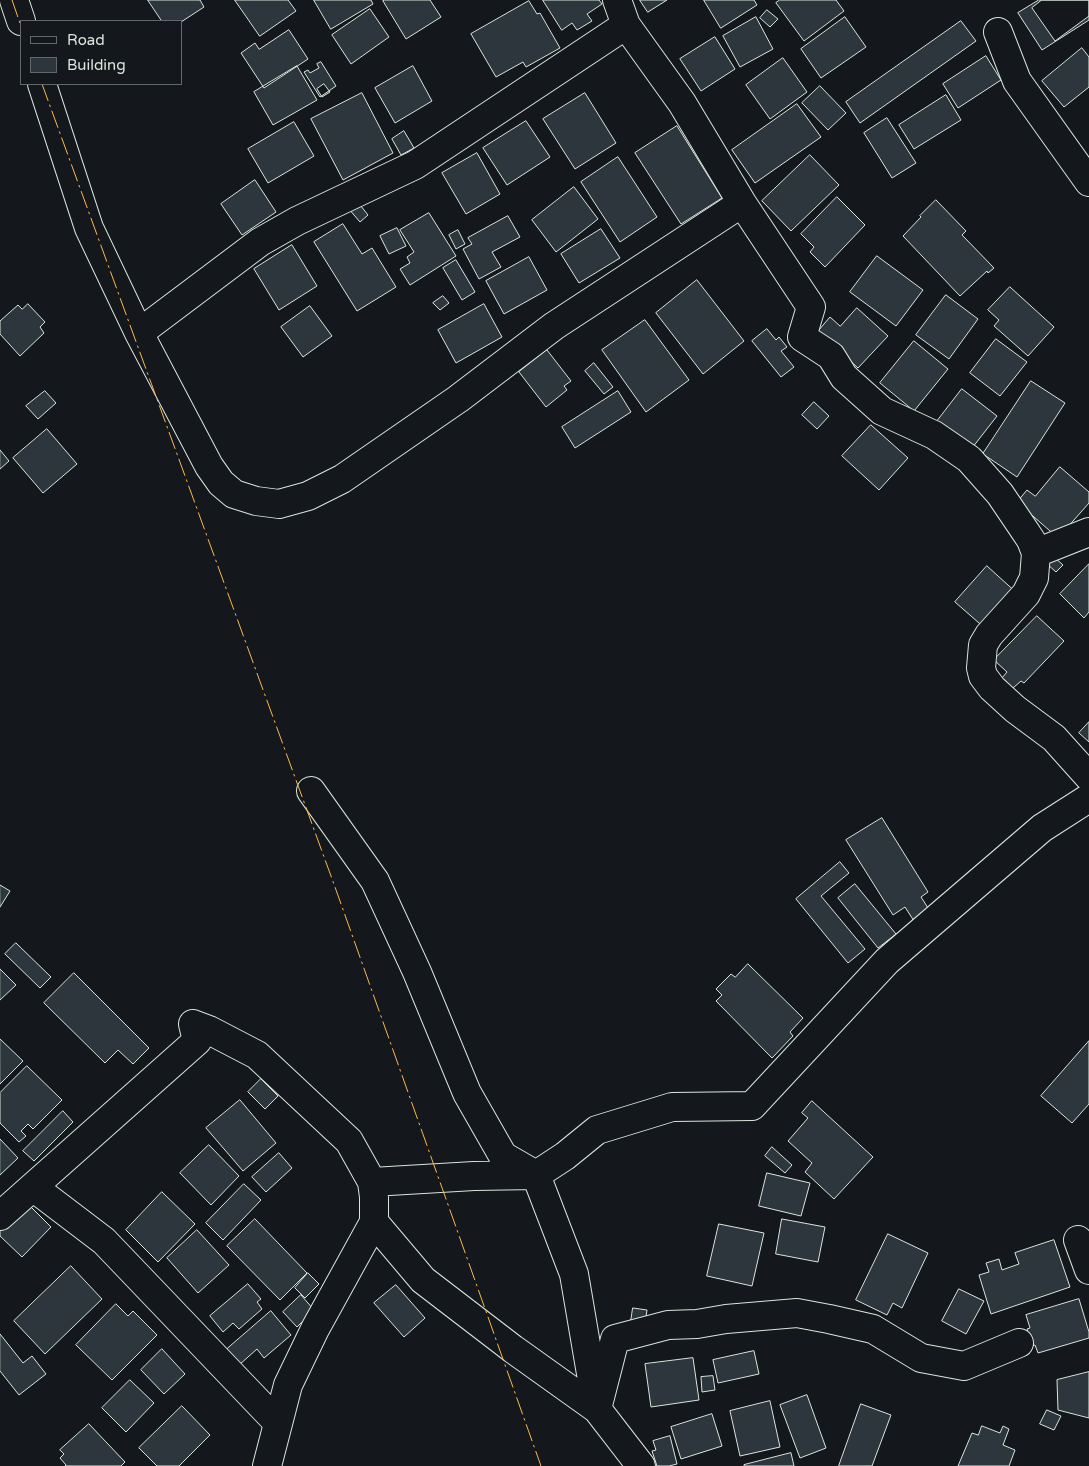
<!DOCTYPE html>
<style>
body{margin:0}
#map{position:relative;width:1089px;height:1466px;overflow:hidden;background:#14181c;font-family:"Varela Round",sans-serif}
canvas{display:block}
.legend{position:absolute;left:20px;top:20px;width:162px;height:65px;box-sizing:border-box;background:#14181c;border:1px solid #626a69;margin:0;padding:6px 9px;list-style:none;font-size:15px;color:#d8e6dc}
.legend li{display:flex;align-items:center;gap:10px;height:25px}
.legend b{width:25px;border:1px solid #626a69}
</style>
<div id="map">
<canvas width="1089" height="1466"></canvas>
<ul class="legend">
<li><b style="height:6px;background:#14181c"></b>Road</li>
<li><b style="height:14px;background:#2c363c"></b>Building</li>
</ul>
</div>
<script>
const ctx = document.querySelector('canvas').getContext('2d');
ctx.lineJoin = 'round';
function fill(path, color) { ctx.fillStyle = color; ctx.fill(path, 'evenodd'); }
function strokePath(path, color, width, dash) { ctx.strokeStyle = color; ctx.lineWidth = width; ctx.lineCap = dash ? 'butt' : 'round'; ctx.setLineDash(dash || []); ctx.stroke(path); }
const building = new Path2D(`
 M148,0H200L204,7L181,22L162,21Z
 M235,0H288L296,11L260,36Z
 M314,0H371L373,4L331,29Z
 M385,0H430L441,17L406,39L383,1Z
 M543,0H599L602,4L587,14L592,21L577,30L572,23L562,30Z
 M640,0H667L648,12Z
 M704,0H754L757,5L721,28Z
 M780,0H836L844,11L804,41L776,3Z
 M1039,0H1089V20L1042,50L1018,13Z
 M1042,0H1089V16L1055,41L1032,8Z
 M529,1L537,14L540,13L560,48L526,67L523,62L496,77L471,34Z
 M370,9L389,37L351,64L332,35Z
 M767,10L778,19L770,27L760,18Z
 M756,17L773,49L740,67L723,36Z
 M845,17L866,47L821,78L801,49Z
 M961,21L976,41L860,123L846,102Z
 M289,30L308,59L264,88L241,53L255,43L259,49Z
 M715,37L735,69L701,91L680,59Z
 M1082,48L1089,57V87L1064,107L1042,81Z
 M986,56L1001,80L958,108L943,84Z
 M783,58L807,92L770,119L746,85Z
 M321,62L336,86L320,97L304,72L308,70L310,73L319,68L317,64Z
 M297,66L317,100L273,125L254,92Z
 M413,66L432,101L395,123L375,88Z
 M324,84L330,92L322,97L317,89Z
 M820,86L846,113L828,130L802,103Z
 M362,93L393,153L343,180L311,119Z
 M585,93L616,143L575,169L543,119Z
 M946,95L961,120L914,149L899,125Z
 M797,104L821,137L755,183L732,150Z
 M887,118L916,163L892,178L864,133Z
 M526,121L550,157L507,185L483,148Z
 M294,122L314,156L268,183L248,149Z
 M677,126L722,198L681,224L635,153Z
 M404,131L414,148L401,155L392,139Z
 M477,153L500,194L466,214L442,173Z
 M810,155L839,185L791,231L762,201Z
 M618,157L657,217L620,242L581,182Z
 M255,180L276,212L242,235L221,204Z
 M574,187L598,219L556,252L532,220Z
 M837,197L865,225L825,267L810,252L814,247L801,234Z
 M936,200L966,231L962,235L994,268L988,273L987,271L960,296L903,236L921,217L920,216Z
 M357,201L368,215L360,222L348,208Z
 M429,213L456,256L410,285L400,269L410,263L407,257L414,252L400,230Z
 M508,216L520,237L492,252L501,267L479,279L463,249L472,244L468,238Z
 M343,224L362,254L372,248L396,287L357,311L314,242Z
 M397,228L406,246L389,254L380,236Z
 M601,229L620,258L579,283L561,254Z
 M458,230L465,244L456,249L449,235Z
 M292,245L317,286L279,310L254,269Z
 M877,256L923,290L896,326L850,292Z
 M529,257L547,290L504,314L486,281Z
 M456,260L475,292L462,300L443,268Z
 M697,280L744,341L703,374L656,313Z
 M1010,287L1054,327L1028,356L994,326L999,320L988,310Z
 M946,295L978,319L949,359L916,335Z
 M443,296L449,303L440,310L433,303Z
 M28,304L45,322L40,327L44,333L20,356L0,334V321L18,305L22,309Z
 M484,304L502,337L456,363L438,330Z
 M310,306L332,336L303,357L281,327Z
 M857,308L888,336L858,368L818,331L830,317L840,326Z
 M645,320L689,380L646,412L602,350Z
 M767,329L776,340L779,337L787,347L781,351L794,367L781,377L752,341Z
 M996,339L1027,362L1000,396L970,373Z
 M914,341L948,369L914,411L880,383Z
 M547,350L571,381L564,386L567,390L546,407L519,372Z
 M594,363L613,387L604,394L585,371Z
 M1031,381L1065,403L1017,477L983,454Z
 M962,389L997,416L969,452L935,424Z
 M45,391L56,403L38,419L26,406Z
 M618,391L631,412L575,448L562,427Z
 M814,402L829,416L817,429L802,415Z
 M871,425L908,458L879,490L842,456Z
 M47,429L77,464L43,493L13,458Z
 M0,450L9,461L0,469Z
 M1060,467L1089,492V503L1058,538L1017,502L1027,490L1035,496Z
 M1053,556L1063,565L1056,572L1046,563Z
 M1089,564V612L1084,618L1060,594Z
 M987,566L1019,595L987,630L955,602Z
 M1037,616L1064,641L1024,683L1021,681L1013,688L1002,678L1007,672L994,660Z
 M1089,722V742L1079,733Z
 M882,818L928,892L921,897L930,911L914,921L905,907L893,915L846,840Z
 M840,862L849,873L821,896L865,949L848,963L796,899Z
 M855,884L896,934L878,948L838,898Z
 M0,885L10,891L0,907Z
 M16,943L51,977L40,988L5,954Z
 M748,964L803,1018L790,1032L793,1036L772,1058L716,1001L722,995L716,989L731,974L735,977Z
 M0,969L16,985L0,1000Z
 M74,973L149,1048L133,1064L118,1050L105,1063L44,1003Z
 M0,1039L23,1061L0,1084Z
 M1089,1041V1104L1072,1123L1041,1096Z
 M27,1066L62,1100L33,1129L28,1124L21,1131L26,1136L19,1142L0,1123V1093Z
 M261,1079L278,1096L265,1109L248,1092Z
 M240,1100L276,1143L243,1171L206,1128Z
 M812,1101L873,1157L834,1199L805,1172L812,1163L788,1141L808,1118L802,1113Z
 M63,1111L73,1122L34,1161L23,1151Z
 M0,1139L18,1158L0,1175Z
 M209,1145L239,1176L211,1205L180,1173Z
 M772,1147L792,1165L785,1173L765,1156Z
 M279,1153L292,1168L266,1192L252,1177Z
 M767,1173L810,1183L801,1216L759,1206Z
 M244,1184L261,1200L223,1240L206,1223Z
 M162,1192L195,1224L158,1262L126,1230Z
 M26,1202L51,1227L22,1257L0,1236V1229Z
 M255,1219L307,1273L280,1300L227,1246Z
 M782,1219L825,1227L818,1262L776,1254Z
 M719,1224L764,1233L752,1286L707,1276Z
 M197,1230L229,1265L198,1293L167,1258Z
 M888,1234L928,1253L902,1308L893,1303L887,1315L856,1300Z
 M1054,1240L1070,1287L991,1314L979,1275L989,1272L986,1263L999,1259L1002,1270L1019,1264L1015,1253Z
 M71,1266L102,1299L45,1354L14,1321Z
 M308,1273L319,1284L305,1298L295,1288Z
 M248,1284L261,1299L257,1302L262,1309L239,1329L233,1323L223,1332L210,1316Z
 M396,1285L425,1318L404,1337L374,1303Z
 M959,1289L984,1301L966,1334L942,1321Z
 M301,1295L314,1310L297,1327L283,1312Z
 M1079,1299L1089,1332V1338L1038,1353L1035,1345L1032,1346L1027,1329L1030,1328L1026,1315Z
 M116,1304L128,1316L133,1311L157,1335L112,1380L76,1345Z
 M633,1308L647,1310L644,1330L630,1328Z
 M271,1311L291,1335L264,1358L257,1349L239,1365L226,1350Z
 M0,1334L23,1363L32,1356L46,1374L19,1395L0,1371Z
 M162,1349L185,1374L164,1394L141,1370Z
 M754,1351L759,1374L718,1383L713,1360Z
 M693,1358L699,1400L651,1407L645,1364Z
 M1089,1372V1418L1058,1410L1057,1380Z
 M713,1376L715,1390L702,1392L701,1377Z
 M130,1380L154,1403L126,1432L102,1408Z
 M807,1395L826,1448L800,1458L780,1405Z
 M770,1401L780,1447L740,1456L730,1411Z
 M861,1404L891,1415L872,1466H839Z
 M182,1406L210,1435L179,1466H157L139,1448Z
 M1047,1410L1061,1416L1054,1430L1040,1424Z
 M712,1414L722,1446L681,1459L671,1427Z
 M89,1424L125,1462L121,1466H65L66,1465L60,1458L64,1454L60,1450Z
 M982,1426L1000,1433L1003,1426L1009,1429L1003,1445L1015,1450L1009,1466H958L972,1433L978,1435Z
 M670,1436L677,1464L669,1466H657L652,1451L656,1450L653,1441Z
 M791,1453L794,1466H744V1465Z`);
fill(building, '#2c363c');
strokePath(building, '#d8e6dc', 1);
const minor = new Path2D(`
 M14,0L21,21
 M617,0L626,25L682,103L742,203L811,307L802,337L831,356L844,377L882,411L934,435L969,459L1000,494L1025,531L1031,540L1036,553L1034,578L1026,594L989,635L983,645L981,668L983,676L992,688L1015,709L1054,738L1089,777
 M998,32L1017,81L1089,182
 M42,84L89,228L139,333L209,466L221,483L234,494L256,501L279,504L308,496L342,479L458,399L554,326L742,203
 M139,333L260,242L297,221L415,165L626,25
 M1036,553L1089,532
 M311,791L375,881L417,972L467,1093L503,1156L536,1175L574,1274L597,1409L513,1349L423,1280L374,1222
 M193,1024L209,1030L257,1055L349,1141L372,1182L374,1197V1222L315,1329L288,1385L267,1466
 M372,1182L474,1176L536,1175L565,1156L597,1130L672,1107L752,1106L887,961L1042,828L1089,798
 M33,1187L104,1241L278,1423
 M0,1216L197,1041L193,1024
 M1078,1240L1089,1270
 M641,1466L597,1409L615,1339L668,1325L697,1324L726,1319L797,1313L829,1319L873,1329L921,1358L964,1366L1019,1343`);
strokePath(minor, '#d8e6dc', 30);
strokePath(minor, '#14181c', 28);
strokePath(new Path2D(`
 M12,0L21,26
 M42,84L335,887L541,1466`), '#ffb74d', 1, [18, 4, 2.5, 4]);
</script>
